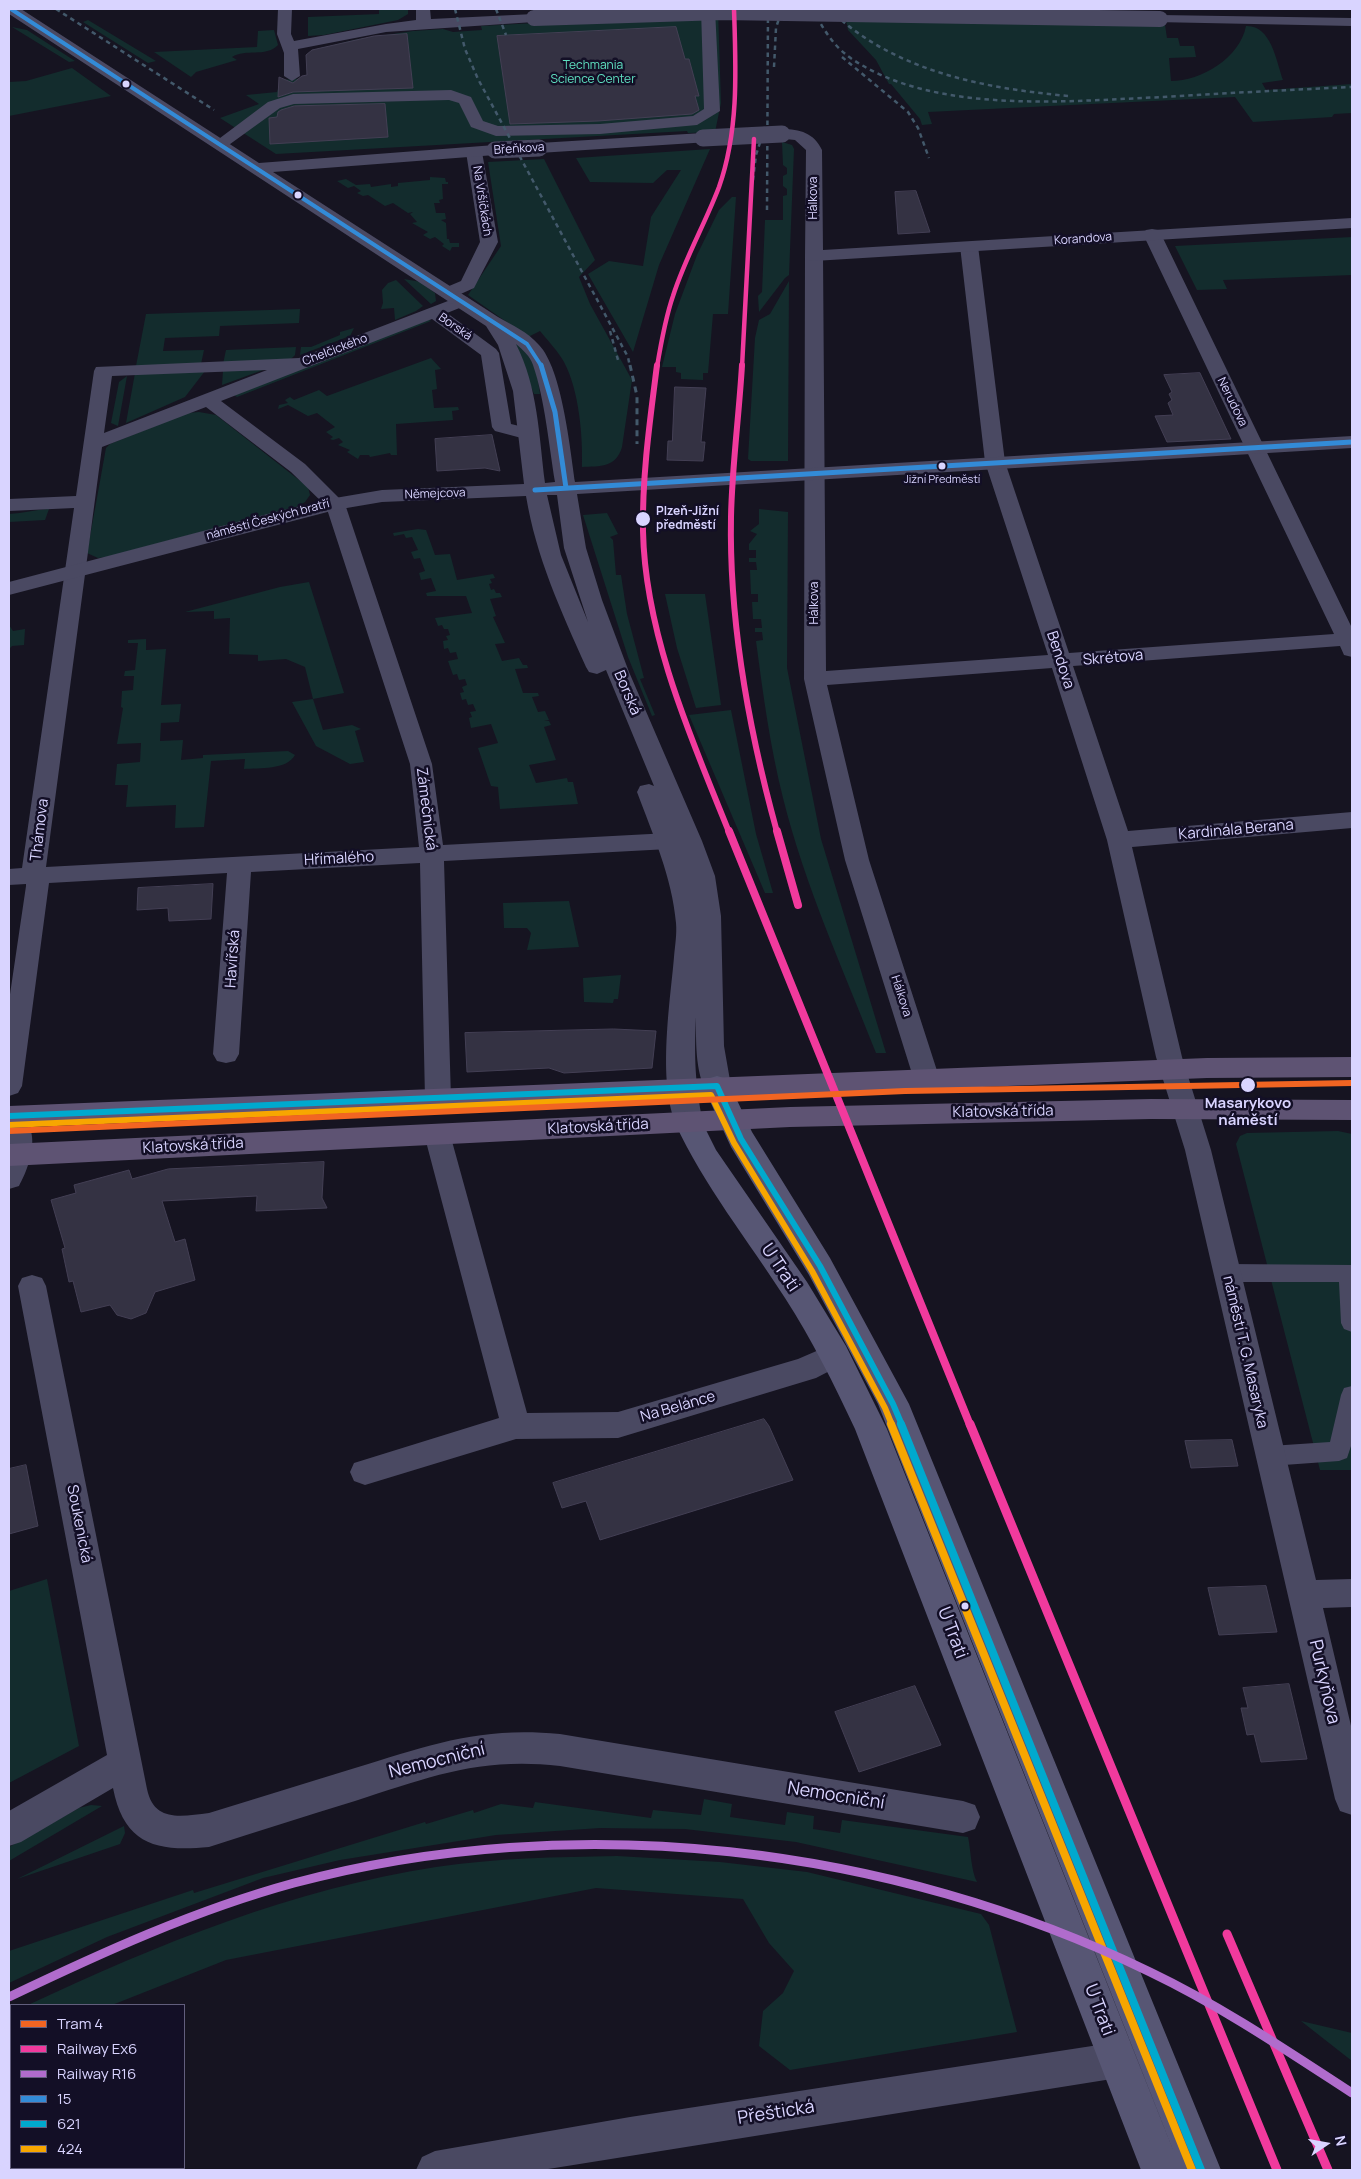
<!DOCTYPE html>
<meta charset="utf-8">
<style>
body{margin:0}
#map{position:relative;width:1361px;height:2179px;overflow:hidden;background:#161421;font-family:Manrope,sans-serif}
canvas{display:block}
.frame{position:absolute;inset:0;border:10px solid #d9d4ff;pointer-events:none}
.legend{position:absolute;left:10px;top:2004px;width:175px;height:165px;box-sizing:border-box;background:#130f26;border:1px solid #625e7d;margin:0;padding:6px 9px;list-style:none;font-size:15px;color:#d9d4ff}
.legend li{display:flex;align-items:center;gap:10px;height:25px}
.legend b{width:25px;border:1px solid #625e7d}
.north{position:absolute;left:1301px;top:2119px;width:50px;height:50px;-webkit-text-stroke:4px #130f26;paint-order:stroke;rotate:78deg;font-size:14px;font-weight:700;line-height:20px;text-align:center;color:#d9d4ff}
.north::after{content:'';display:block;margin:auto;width:18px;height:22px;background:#d9d4ff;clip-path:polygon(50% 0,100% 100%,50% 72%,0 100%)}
</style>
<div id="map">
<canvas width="1361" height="2179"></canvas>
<div class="frame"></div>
<ul class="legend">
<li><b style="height:6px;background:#f26522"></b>Tram 4</li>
<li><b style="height:6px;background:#f13a9d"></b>Railway Ex6</li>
<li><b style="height:6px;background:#b06ccc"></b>Railway R16</li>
<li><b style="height:6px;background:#338bd7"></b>15</li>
<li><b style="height:6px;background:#00a9ce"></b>621</li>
<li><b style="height:6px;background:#f7a600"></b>424</li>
</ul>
<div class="north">N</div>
</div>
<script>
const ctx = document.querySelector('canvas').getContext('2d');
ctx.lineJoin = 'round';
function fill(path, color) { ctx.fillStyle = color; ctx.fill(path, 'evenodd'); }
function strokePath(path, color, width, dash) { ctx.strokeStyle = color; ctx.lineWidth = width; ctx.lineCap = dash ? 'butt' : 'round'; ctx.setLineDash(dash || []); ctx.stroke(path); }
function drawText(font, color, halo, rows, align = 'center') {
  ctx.font = font + ' Manrope,sans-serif'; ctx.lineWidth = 5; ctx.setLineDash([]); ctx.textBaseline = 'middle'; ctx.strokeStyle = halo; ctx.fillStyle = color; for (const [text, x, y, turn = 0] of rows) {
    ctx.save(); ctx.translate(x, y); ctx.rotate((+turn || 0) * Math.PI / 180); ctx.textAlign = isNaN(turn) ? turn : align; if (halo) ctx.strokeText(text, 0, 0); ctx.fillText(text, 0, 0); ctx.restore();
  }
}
fill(new Path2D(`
 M379,9H408V14L398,20L324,35L308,36V17L379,14Z
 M533,9H718L721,103L715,132L688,133L687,131L276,154L220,118L259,104L246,95L277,92L281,80L307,78L306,55L312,50L358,39L413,31L443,29L453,32L482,30L481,26L553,22Z
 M88,20L156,61L148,63L83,22Z
 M846,20L1165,25L1167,38H1178L1180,46H1194L1196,57L1169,58L1171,81C1201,81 1240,58 1246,26C1271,25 1276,60 1283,80L1262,83L1266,90L1352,84V113L1334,114L1332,117L1253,122L1235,97L928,112L932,124L922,125L920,119L891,84H889L876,60L848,30Z
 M12,27L27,30L75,61L69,62Z
 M274,30L278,45C265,58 246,48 232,57L237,60L196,72L191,77L154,52L257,47L258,31Z
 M72,68L111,96L9,116V82L26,81Z
 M782,142L792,145L794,149L789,275L785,278L759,312L758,296L762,292L765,220H783V196L787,195V189L783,186V176L787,174V168L783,165Z
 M710,149L659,265L633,352L588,274L609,261L643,266L651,217L681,170H667L653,183L590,182L576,158Z
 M544,159L595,260L579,277L590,304L632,380L622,447C616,468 600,466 582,467C583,436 579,390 564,362C558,351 548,341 540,331L528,337L468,295L501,246L488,162Z
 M430,177L445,178L446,182H448V184H442L443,199L439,200L440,203H434L436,213H445L446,219L441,220L446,223L447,239H449L450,243H459V247H452L450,251L442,246L444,244L435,237L430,239L423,235L428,232L412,223L417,222L410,214L413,212L408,213L393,203L385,206L368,195L363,196L357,193L361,191L354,186L348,188L337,181L346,179L356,185L370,184L371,187L391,184V187L398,186V183L430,180Z
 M732,197H736L728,314H713L708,373H703V380L681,379V373L676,372V367H662L675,314L697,255L719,210Z
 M1352,237V275L1223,280L1227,289L1197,290L1175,246Z
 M404,279L421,282L435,293L436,301L431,304Z
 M396,280L423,306L416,311L395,320L394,308L381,309L383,303L382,290L388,283Z
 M789,281L788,461H751L748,459L755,338L759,320L770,314Z
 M300,309L299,323L220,326L219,336L165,338L163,351L204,350L201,364L136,366L146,314Z
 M427,319L431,321L237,397L234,395Z
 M354,328L350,336L300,355L301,347H311L340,335V332Z
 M511,338H515L536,366L540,394H534Z
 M296,347L295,355L291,359L223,364L226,350Z
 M431,358L441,369L435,370L437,389L432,390L434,408L458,407L459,410L452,411L453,420L396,424L397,455H391L390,453L370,457L369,455H360L358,459L347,452L350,450L338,445L343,442L339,438L333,440L330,439L333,437L326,432L335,427L317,413L308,416L288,405L278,409L279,405L288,403L285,400L290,397L294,400L319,390L327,396Z
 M262,368L263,370L222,385L223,371Z
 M205,371L185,397L126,423L135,373Z
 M127,376L118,426L111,423L119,382Z
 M199,412L216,415L308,487L310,495L305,502L296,507L107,557L98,558L87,553L106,448L110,444L187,413Z
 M49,509L45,520L9,522V514C24,513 34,510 49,509Z
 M759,509L788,512L787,668L821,839L886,1053H876C843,969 805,886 783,798C770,746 763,694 756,641L763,640L762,632H755V628H762L761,619H753L752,602H758V594H751L750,570H757L756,562H749V558H756V550H749V544L757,534L750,531L759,524Z
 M607,513L618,534L610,537L613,540L616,575H621L627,614L644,678L640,679L655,715L652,716L628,657L583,515Z
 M418,529L426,530L435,555L450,554L457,580L493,574L495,578L490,579L492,583L489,584L491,590L494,589L496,593H500L502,597L490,599L496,616L493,617L505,643L495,644L502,661L519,658L523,665H527L528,668L515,669L523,693H538L539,696L532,697L538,712L545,711L549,720L544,721H549L551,725L544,727L556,760L529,765L536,783L567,778L568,782H573L578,804L500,809L498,787L491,786L478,748L498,743L491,724L471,728L469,718L472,717L470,712L476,711L473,704L468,705L466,699L462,700L460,693L464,692L462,687L467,685L465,679L459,680L457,674L453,675L448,661L458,659L456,652L450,653L448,648L444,649L443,641L448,640L446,636L450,635L448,629H444L442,625L438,626L435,618L472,613L466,596H427L426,593L436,591L431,578L421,580L419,573L425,571L420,558L414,559L411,552L418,550L412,537L406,538L404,534L394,536L393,533Z
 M309,582L344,693L313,699L323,730L352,725L361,729L355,731L364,762L350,764L316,746L292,702L313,699L305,667L286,659L258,661V655L229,654L230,618L214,619V611L185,612L280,587Z
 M665,594H705L721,705L696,708L677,648Z
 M9,625L13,631L25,629L24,645L12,646L9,649Z
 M146,639V650L166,649L161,705L181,704L179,722L161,723L160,741L183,740L181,760L203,758V755L288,751L295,755C287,770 259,768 244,769L245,759L211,761L204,827L175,828L176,805L126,807L128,785H115L117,764L140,762L141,743L117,744L123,708L121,707L122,691L133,690L134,676H124L125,671L135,670L138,643H128V640Z
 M731,710L756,834L773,893H765L689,715Z
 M569,901L579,947L527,950L531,933L527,928H504L503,903Z
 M621,975L618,999H614L613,1003L584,1002L583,978Z
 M1338,1131L1352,1134V1470H1320L1236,1144L1240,1136L1247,1133Z
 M47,1579L79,1746L9,1783V1591Z
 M704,1799L732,1804L730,1817L785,1825L787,1812L814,1816L813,1829L840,1833L842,1820L968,1837C971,1851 971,1871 977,1882L796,1842L685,1829L600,1828L496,1835L340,1860L263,1878L107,1937L9,1983V1951L193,1890L194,1893L425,1822L426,1824L473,1810L474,1813L501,1804L533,1808L535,1802L651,1818L653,1810L701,1815Z
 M91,1805L102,1806L9,1861V1847L79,1808Z
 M124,1826L125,1833L120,1844L17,1879Z
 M617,1856L720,1862L807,1872L981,1914L989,1925L1017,2032L790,2070L759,2046L763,2011L783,1993L794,1971L769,1943L743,1899L596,1888L226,1960L112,2005H28C158,1944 293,1889 436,1867C496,1858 557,1857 617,1856Z
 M1301,2021L1352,2033V2061Z`), '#132c2d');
const building = new Path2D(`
 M676,27L685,59H689L699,96H695L699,110L692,114L598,121L510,124L497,36Z
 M407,34L413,88L293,92L278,97L279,77L293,83L302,76L307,75L306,55L312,50L374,36Z
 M385,104L388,137L270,144L269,118L277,117L278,112L281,110L294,106Z
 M916,191L930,232L898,234L895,192Z
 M1200,373L1231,439L1167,442L1155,416L1173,415L1168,403L1172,400L1169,394L1172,392L1164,375Z
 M675,387L706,388L701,442H705L703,461L667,460L668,441H672Z
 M492,435L500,471L485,468L437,471L435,439Z
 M213,884L211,919L169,921L168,908L137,910L138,888Z
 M614,1029L656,1031L652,1068L564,1073L549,1068L467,1072L465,1033Z
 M324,1162L322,1198L327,1208L256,1211L257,1196L162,1201L175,1242L185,1239L195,1280L155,1292L146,1313L131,1319L117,1315L110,1305L81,1312L73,1281L69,1282L62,1249L65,1248L51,1200L76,1193L74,1185L129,1170L132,1179L168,1169Z
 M764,1419L769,1426L793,1480L600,1540L586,1501L562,1508L553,1483Z
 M1232,1440L1238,1466L1191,1468L1185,1441Z
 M26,1465L38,1526L9,1534V1469Z
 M1266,1586L1277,1632L1219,1635L1208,1588Z
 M1289,1684L1307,1759L1261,1762L1254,1734L1247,1735L1241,1708H1248L1243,1688Z
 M915,1686L941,1745L859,1772L835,1712Z`);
fill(building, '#343243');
strokePath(building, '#433f54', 1);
fill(new Path2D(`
 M1227,1264L1352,1265V1332L1344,1329L1341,1323L1339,1282H1227L1219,1279L1216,1273L1219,1267Z
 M1352,1386V1443L1347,1458L1339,1461L1270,1466L1262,1463L1258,1456L1262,1449L1270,1446L1330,1442L1341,1395L1344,1388Z`), '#4a4962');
fill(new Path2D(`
 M278,9H292L291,34L294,41L386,24L416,20V9H430L431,19L534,14L541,18L534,22L386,32L298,49L300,76L292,81L284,76V53L277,34Z
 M701,9H715L720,111L697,125L600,134L496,136L471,127L459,103L449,100L294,104L280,108L226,147H214L212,144L268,102L293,94L451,90L471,97L483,121L498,126L600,124L693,116L704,109Z
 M1160,15L1352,18V26L1155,22L1153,19Z
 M474,147L482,152L498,242L474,288L454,297H442L439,293L442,289L461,281L480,242L466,152Z
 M1152,229L1158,230L1161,234L1352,628V657L1344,655L1340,646L1073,666L1128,831L1352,812V828L1132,847L1182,1057L1211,1150L1316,1580L1352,1579V1607L1323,1608L1352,1730V1815L1340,1811L1335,1799L1185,1150L1156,1057L1107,840L1052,668L827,685L869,860L940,1080L936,1087L927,1090L918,1087L914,1080L845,860L804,679L805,256L808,252H820L823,256L826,671L1048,655L985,462L960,246L963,242H975L978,246L1005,462L1069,653L1334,634L1143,234L1146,230Z
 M461,296L467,297L470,301L467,305L447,313L496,349L499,353L511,424L536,430L539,434L536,438L529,440L495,431L492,427L481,355L432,319L221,401L305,464L345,504L432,764L443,845L669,833L677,835L681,841L677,847L669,849L444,861L451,1099L447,1106L438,1109L429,1106L425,1099L420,863L251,872L239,1054L235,1061L226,1063L217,1061L213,1054L227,873L49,883L22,1086L18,1093L9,1096V1001L26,886V884L9,885V869L22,868L74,508L9,511V499L76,496L94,371L96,367L299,358ZM267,370L104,433L112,376ZM206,407L291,472L326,506L410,764L419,847L46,867L102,447Z
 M437,1124L446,1127L450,1134L527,1413L618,1412L798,1359L835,1343L845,1347L850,1355L845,1363L816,1378L618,1438L516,1439L365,1485L354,1481L350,1472L354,1463L499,1418L424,1134L428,1127Z
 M32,1275L42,1278L46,1286L147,1789C154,1823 182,1816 209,1813C258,1798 306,1783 355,1768C430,1745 480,1726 560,1734L963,1801L975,1805L980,1817L975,1829L963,1833L560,1766C479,1757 430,1777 355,1801C306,1816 258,1831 209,1847C157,1852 124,1845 113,1788L21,1842L9,1846V1811L107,1755L18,1286L22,1278Z
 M1118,2042L1131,2047L1136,2060L1131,2073L1118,2078L542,2170H416L422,2157L435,2151L630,2117Z`), '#4a4962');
fill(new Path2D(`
 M9,9H21L259,163L495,145L501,146L503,150L501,154L495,155L273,172L498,317C512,325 528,332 539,345C562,369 570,448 575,482L1352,436V448L577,494L586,548L602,600L629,672L702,841L715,876L721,916L724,1046L731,1086L727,1093L717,1096L707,1093C695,1072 696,1041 696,1017C694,1057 695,1084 703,1123L699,1130L689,1134L679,1130C656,1089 670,1004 674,957C675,946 677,934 676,923C672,877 653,835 637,792L640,786L649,784L654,786L606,670L597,674L589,672L586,667C561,611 536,557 526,496L382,502L335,510L9,595V582L279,511L335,498L382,490L524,484L513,391L498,345L486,326L9,14ZM516,344C523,350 530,356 533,365C545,400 549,446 555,482L545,483C539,436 538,387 516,344ZM547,495H557L564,548L588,622L561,555Z
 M782,129C800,129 814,133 822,150L823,250L1352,218V228L814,261L808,260L805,256L806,150L795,140L776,138L774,134L776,130Z
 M703,133L709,134L711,138L709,142L539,153L533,152L531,148L533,144L539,143Z
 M9,1111C45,1120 32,1163 19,1186L9,1189Z`), '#4a4962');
fill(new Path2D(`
 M717,1076L727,1079L752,1132L830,1258L909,1404L1221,2170H1181L878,1404L809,1275L731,1147L703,1086L707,1079Z
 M689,1112L699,1116L716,1150L807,1282L846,1346L887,1429L1181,2170H1141L855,1429C834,1384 812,1340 785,1298C748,1240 704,1186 675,1123L679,1116Z`), '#575674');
fill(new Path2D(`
 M1352,1057V1077L1207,1078L9,1126V1106L1207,1058Z
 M1151,1099L1352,1100V1120L1151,1119L790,1127L9,1166V1144L790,1107Z`), '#5e5373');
strokePath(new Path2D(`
 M56,9L214,110
 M455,9L465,49L478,79L628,357L630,367
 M496,9L506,35
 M813,9C823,29 833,46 852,59C935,115 1068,101 1163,97C1226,93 1289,90 1352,87
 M829,9C893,71 982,88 1068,96
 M842,57L908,112L918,128L929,158
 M774,67L776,28L782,9
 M753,180L756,155L765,127
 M767,210L768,9
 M610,331L618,360`), '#43596b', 2.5, [4.5, 4]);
strokePath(new Path2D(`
 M630,365L637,396V444`), '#43596b', 3, [6, 5]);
strokePath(new Path2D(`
 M534,18L723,12L1160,19`), '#4a4962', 16);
strokePath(new Path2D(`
 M703,138L782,134
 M495,150L539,148`), '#4a4962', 17);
strokePath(new Path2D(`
 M11,9L527,344L542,367`), '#338bd7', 4);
strokePath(new Path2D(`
 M541,365L555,412L566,488
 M535,490L1352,442`), '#338bd7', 5);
strokePath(new Path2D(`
 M9,1116L717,1086L741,1139L820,1266L893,1404L902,1425`), '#00a9ce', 6);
strokePath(new Path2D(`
 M901,1424L1201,2170`), '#00a9ce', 8);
strokePath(new Path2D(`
 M9,1125L711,1095L734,1143L812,1271L885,1408L892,1425`), '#f7a600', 6);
strokePath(new Path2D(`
 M891,1424L1192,2170`), '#f7a600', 8);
strokePath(new Path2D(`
 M657,367C661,343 665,319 673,296C685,258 705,224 719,187C739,130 736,69 734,9
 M742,367L754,139`), '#f13a9d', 4.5);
strokePath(new Path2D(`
 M657,365C650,420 642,476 643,531C645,634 691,738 729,832
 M742,365C739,416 732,466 731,517C729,623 749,731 777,832`), '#f13a9d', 6);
strokePath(new Path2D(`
 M729,831L970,1425
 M777,831L798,905`), '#f13a9d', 8);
strokePath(new Path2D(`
 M970,1424L1277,2170
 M1227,1934L1328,2170`), '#f13a9d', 9);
strokePath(new Path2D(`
 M9,1997C101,1953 195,1910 294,1883C574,1808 891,1845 1150,1972C1221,2006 1286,2050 1352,2093`), '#b06ccc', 9);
strokePath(new Path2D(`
 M9,1131L905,1091L1352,1083`), '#f26522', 6);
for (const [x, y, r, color] of [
 [126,84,4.5,"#d9d4ff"],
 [298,195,4.5,"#d9d4ff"],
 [942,466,4.5,"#d9d4ff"],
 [643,519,8,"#d9d4ff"],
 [1248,1085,8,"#d9d4ff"],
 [965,1606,4.5,"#d9d4ff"]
]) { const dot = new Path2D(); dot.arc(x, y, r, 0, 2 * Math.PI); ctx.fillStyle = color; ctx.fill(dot); strokePath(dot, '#130f26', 2); }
drawText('11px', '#d9d4ff', '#130f26', [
 ["Jižní Předměstí",942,480]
]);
drawText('12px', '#5fe0c0', '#130f26', [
 ["Techmania",593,66],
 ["Science Center",593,80]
]);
drawText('12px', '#d9d4ff', '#130f26', [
 ["Břeňkova",519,149,-4],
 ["Hálkova",814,198,-90],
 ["Na Vršíčkách",482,201,81],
 ["Korandova",1083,239,-4],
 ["Borská",455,327,35],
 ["Chelčického",335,350,-21],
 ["Nerudova",1232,402,64],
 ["Němejcova",435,494,-2],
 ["náměstí Českých bratří",268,520,-15],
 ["Hálkova",815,603,-90],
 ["Hálkova",901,996,72]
]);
drawText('bold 12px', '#d9d4ff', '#130f26', [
 ["Plzeň-Jižní",656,512],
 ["předměstí",656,526]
], 'left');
drawText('15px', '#d9d4ff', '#130f26', [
 ["Skrétova",1113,658,-5],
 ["Bendova",1060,660,72],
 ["Borská",627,693,67],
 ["Zámečnická",426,809,83],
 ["Thámova",40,830,-83],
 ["Kardinála Berana",1236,830,-5],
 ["Hřímalého",339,859,-3],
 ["Havířská",233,959,-86],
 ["Klatovská třída",1003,1112,-1],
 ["Klatovská třída",598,1127,-3],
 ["Klatovská třída",193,1146,-3],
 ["náměstí T. G. Masaryka",1245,1352,77],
 ["Na Belánce",678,1407,-16],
 ["Soukenická",79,1524,79]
]);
drawText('bold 15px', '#d9d4ff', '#130f26', [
 ["Masarykovo",1248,1104],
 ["náměstí",1248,1121]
]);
drawText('18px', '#d9d4ff', '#130f26', [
 ["U Trati",780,1268,56],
 ["U Trati",952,1633,69],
 ["Purkyňova",1324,1682,77],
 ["Nemocniční",437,1761,-14],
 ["Nemocniční",836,1796,9],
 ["U Trati",1099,2010,69],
 ["Přeštická",776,2113,-9]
]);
</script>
